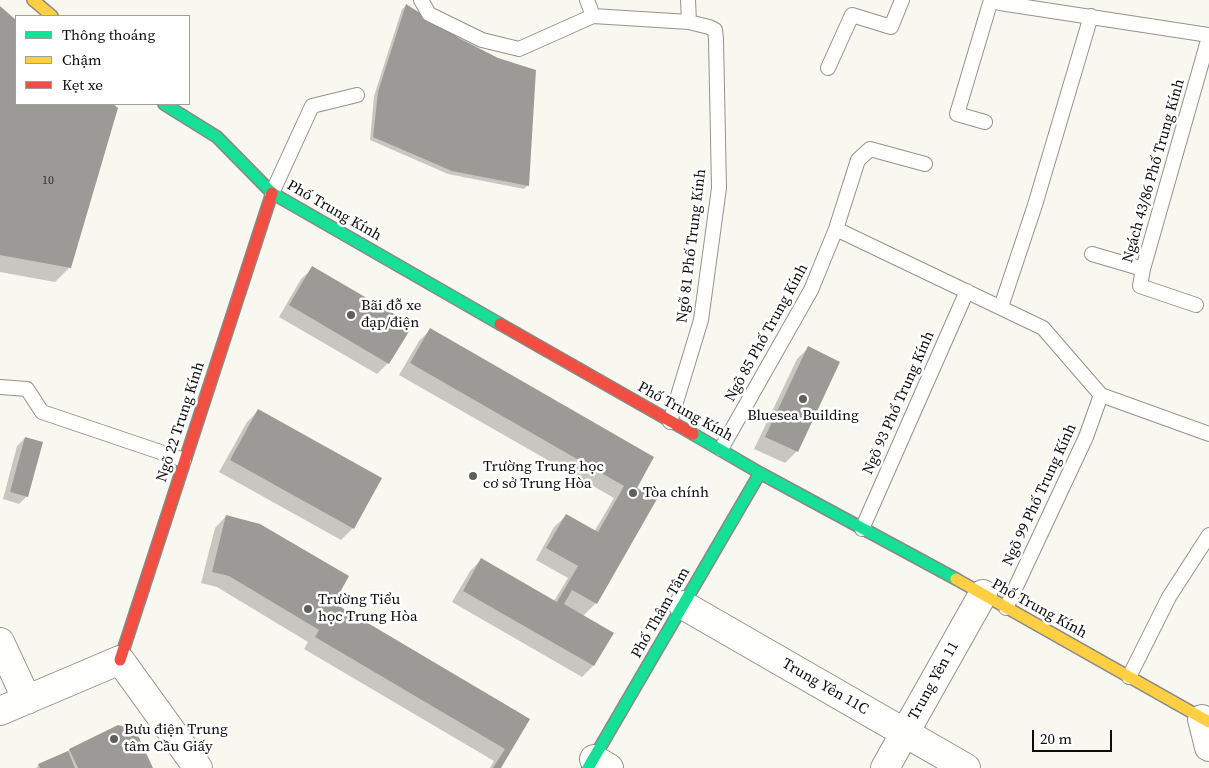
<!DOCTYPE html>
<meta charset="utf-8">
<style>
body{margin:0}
#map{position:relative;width:1209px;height:768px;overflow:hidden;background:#f9f8f0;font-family:"Source Serif 4",serif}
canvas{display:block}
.legend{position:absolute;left:15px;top:15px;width:175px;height:90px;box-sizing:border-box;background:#fff;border:1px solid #9e9e9e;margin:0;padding:6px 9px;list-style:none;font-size:15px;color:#0c0c0c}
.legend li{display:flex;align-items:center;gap:10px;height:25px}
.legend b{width:25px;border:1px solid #9e9e9e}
.scale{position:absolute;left:1032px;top:730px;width:80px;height:22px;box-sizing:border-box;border:2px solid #0c0c0c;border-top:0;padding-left:6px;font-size:15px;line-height:18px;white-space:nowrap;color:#0c0c0c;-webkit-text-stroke:4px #fff;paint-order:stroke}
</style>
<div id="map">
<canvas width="1209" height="768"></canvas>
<ul class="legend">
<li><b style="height:6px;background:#16e098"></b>Thông thoáng</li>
<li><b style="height:6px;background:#ffcf43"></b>Chậm</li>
<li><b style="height:6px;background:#f24e42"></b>Kẹt xe</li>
</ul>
<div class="scale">20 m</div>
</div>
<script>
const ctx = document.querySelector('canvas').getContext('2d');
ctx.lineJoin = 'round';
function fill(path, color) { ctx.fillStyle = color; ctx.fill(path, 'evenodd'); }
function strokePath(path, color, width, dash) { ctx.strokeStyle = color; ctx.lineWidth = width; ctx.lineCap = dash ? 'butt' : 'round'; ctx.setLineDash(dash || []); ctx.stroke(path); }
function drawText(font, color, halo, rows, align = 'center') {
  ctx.font = font + ' "Source Serif 4",serif'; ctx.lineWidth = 5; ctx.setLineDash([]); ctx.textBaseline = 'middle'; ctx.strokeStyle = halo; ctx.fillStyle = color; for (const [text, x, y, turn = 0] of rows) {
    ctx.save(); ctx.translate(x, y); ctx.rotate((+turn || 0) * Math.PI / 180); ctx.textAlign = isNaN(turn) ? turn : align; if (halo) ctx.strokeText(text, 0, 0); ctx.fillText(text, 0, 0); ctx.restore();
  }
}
fill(new Path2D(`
 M406,6L458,40L497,59L534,71L527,186L524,189L448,174L370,140L374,96L402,9Z
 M0,8L16,22V104H111L117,108L70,267L55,282L0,272Z
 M313,268L388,363L377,374L279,317L301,279Z
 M430,330L635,488L596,603L583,616L593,666L582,677L452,602L470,571L481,560L554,601L568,578L536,560L554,527L566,516L594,532L614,498L399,375L419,341Z
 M808,348L839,363L796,452L785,463L754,449L797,359Z
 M258,411L380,479L353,528L341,540L219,472L247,422Z
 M25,438L27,496L19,504L3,499L17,446Z
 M226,516L332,603L529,719L500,768H490L494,761L304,649L308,642L217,587L201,583L215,528Z
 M118,727L152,768H36L39,765L66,753L69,750Z`), '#0003');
fill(new Path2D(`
 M406,4L459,38L498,58L536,70L529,186L452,171L373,137L378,92Z
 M0,6L16,20V104H113L118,108L71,268L0,255Z
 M312,266L413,325L389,364L289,305Z
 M430,328L654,457L637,488L657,499L597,604L572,590L564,604L614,633L594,666L463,591L481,558L557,602L578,566L546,548L566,514L598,532L624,486L410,363Z
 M808,346L840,362L798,452L765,437Z
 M258,409L382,478L354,529L230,460Z
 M25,437L43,442L28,497L10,492Z
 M226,515L260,524L349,576L334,603L530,719L501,768H493L505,749L315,637L319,630L229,576L212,572Z
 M118,725L135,729L153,768H78L69,749Z
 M68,751L75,768H40L38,764Z`), '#9c9a96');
const lane = new Path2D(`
 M421,0L429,14L482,40L519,49L593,16L689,22L709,27L715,30L716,39L719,188L701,320L670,422
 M587,0L593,16
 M688,0L689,22
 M828,68L852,15L891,27L902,0
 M985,122L957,114L991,0L1000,3L1209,35
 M272,193L312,106L357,95
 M836,229L1043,328L1101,395L1209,434
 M1092,254L1143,269
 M1196,305L1140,286L1143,269L1209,37
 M1001,307L1035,205L1091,16
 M0,387L27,389L42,412L184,460
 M721,449L811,290L836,229L858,160L870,149L925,164
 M862,529L967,291
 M1006,608L1086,437L1101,395
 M1129,677L1169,597L1209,535`);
const street = new Path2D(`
 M683,605L966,768
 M0,642L27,700
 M0,711L120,660L198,768
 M1202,719L1209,747
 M594,759L609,768
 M885,768L983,594`);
const fast = new Path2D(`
 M164,104L217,137L272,193L500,324
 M693,434L760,473L956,579
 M588,768L760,473`);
const slow = new Path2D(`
 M33,0L52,16
 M956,579L1209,722`);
const jam = new Path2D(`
 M500,324L693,434
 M120,660L272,193`);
strokePath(lane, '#93928f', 16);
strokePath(street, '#93928f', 30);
strokePath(fast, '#898985', 14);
strokePath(slow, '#898985', 14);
strokePath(jam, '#898985', 14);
strokePath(lane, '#fefefd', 14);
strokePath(street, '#fefefd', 28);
strokePath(fast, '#16e098', 11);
strokePath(slow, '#ffcf43', 11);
strokePath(jam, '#f24e42', 11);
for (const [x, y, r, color] of [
 [351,315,5,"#5f5f5c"],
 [803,399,5,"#5f5f5c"],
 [473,476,5,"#5f5f5c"],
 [633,493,5,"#5f5f5c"],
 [308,609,5,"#5f5f5c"],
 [114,739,5,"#5f5f5c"]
]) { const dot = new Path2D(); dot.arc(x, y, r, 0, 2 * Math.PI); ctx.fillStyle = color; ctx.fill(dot); strokePath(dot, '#fff', 2); }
drawText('12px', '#30302e', null, [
 ["10",48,181]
]);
drawText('15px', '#0c0c0c', '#fff', [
 ["Ngách 43/86 Phố Trung Kính",1154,171,-74],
 ["Phố Trung Kính",334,211,30],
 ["Ngõ 81 Phố Trung Kính",692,246,-83],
 ["Ngõ 85 Phố Trung Kính",767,333,-61],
 ["Ngõ 93 Phố Trung Kính",899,403,-66],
 ["Phố Trung Kính",685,412,29],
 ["Ngõ 22 Trung Kính",181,422,-72],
 ["Ngõ 99 Phố Trung Kính",1040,495,-65],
 ["Phố Trung Kính",1039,609,29],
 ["Phố Thâm Tâm",661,613,-60],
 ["Trung Yên 11",934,681,-61],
 ["Trung Yên 11C",825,687,30]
]);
drawText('15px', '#0c0c0c', '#fff', [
 ["Bãi đỗ xe",361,306],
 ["đạp/điện",361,323],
 ["Bluesea Building",803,416,"center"],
 ["Trường Trung học",483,467],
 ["cơ sở Trung Hòa",483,484],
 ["Tòa chính",643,493],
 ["Trường Tiểu",318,600],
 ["học Trung Hòa",318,617],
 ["Bưu điện Trung",124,730],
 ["tâm Cầu Giấy",124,747]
], 'left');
</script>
